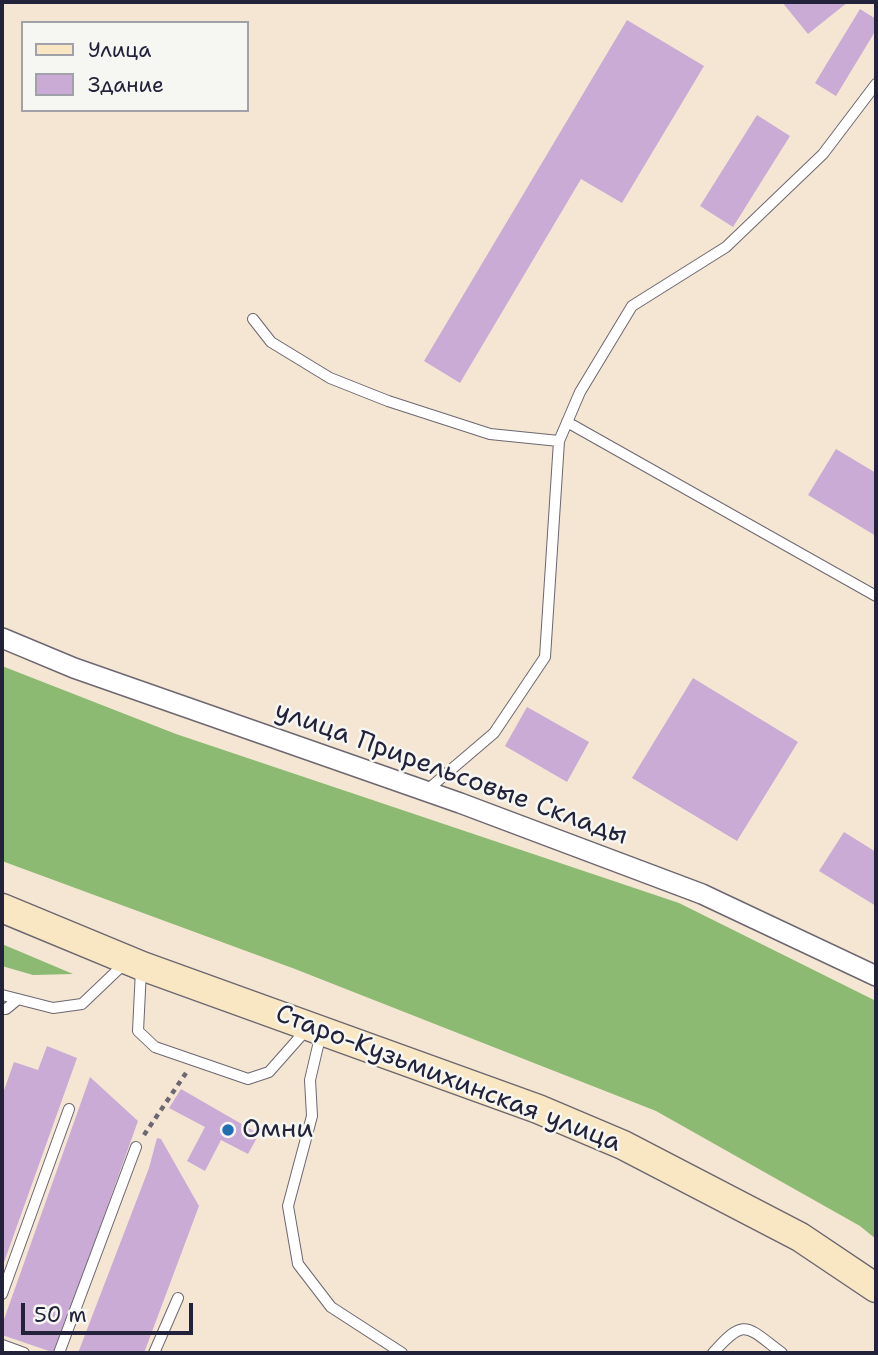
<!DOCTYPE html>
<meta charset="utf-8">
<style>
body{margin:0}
#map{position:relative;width:878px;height:1355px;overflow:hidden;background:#f4e6d2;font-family:"Shantell Sans",sans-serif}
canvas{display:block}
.frame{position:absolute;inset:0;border:4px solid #22223b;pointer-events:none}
.legend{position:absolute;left:21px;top:21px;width:228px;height:91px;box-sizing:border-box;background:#f6f6f2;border:2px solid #a1a1a9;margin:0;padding:9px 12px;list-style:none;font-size:21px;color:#22223b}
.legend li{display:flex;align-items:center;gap:14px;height:35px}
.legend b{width:35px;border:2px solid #a1a1a9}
.scale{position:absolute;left:21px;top:1303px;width:172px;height:32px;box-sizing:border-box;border:4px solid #22223b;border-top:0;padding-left:9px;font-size:21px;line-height:24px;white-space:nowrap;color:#22223b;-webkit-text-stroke:5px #f6f6f2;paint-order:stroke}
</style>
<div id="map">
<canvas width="878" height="1355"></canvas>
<div class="frame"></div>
<ul class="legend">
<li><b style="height:9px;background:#f9e7c3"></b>Улица</li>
<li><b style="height:19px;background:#caabd6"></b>Здание</li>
</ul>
<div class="scale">50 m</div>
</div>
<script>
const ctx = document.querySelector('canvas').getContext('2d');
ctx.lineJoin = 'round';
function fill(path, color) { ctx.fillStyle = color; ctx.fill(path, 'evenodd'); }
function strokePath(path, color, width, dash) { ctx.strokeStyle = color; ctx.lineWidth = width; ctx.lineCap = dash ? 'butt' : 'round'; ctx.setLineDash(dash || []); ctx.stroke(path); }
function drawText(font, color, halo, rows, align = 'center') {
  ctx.font = font + ' "Shantell Sans",sans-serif'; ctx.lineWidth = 5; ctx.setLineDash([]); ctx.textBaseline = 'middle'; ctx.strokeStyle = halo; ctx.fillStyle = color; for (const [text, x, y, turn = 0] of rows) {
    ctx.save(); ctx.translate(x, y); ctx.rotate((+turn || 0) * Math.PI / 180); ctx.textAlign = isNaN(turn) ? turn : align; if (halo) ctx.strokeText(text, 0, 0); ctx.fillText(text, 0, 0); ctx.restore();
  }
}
fill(new Path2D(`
 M2,666L176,734L679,903L876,1001V1239L860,1226L656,1111L295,969L2,861Z
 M2,944L73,974L33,975L2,966Z`), '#8cba72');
fill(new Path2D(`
 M782,2H848L808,34Z
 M860,9L876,19V30L836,96L815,83Z
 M627,20L704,66L622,203L581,179L460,383L424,361Z
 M757,115L790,136L733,227L700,206Z
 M836,449L876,473V536L808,495Z
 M693,678L798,742L737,841L632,778Z
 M527,707L589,742L567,782L505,746Z
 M844,832L876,852V906L819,871Z
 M47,1046L77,1058L2,1268V1096L14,1062L38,1070Z
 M90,1077L138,1121L55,1353L2,1335V1325Z
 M181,1089L259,1134L248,1154L221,1140L205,1171L187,1161L205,1127L169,1108Z
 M157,1138L161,1139L199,1206L144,1353H78L149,1168Z`), '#caabd6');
const service = new Path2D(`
 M253,319L271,342L330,378L388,401L490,434L559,441
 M567,422L876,596
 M426,791L494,733L545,657L559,441L580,392L632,306L726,247L823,154L876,84
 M141,970L138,1031L155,1047L248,1079L269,1072L307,1029
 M2,995L53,1008L82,1004L125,963
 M2,1009H6L17,1000
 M321,1033L310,1080L312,1116L288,1206L298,1264L331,1307L402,1353
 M2,1294L69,1109
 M2,1345L24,1353
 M59,1353L136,1147
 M154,1353L178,1298
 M713,1353C745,1317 746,1326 782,1353`);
const minor = new Path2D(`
 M2,638L74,668L460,803L702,894L876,976`);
const secondary = new Path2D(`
 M2,908L142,966L538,1109L623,1145L800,1237L876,1288`);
strokePath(service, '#6c6770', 12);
strokePath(minor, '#6c6770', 22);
strokePath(secondary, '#6c6770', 31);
strokePath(new Path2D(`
 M144,1135L186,1073`), '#6c6770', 4.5, [5, 5]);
strokePath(service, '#fff', 10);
strokePath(minor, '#fff', 19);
strokePath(secondary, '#f9e7c3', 28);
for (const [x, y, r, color] of [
 [228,1130,7,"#1f6fb2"]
]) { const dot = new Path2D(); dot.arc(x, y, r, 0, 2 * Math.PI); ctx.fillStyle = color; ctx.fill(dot); strokePath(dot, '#f6f6f2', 2.5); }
drawText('26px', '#22223b', '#f6f6f2', [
 ["улица Прирельсовые Склады",451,774,20],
 ["Старо-Кузьмихинская улица",448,1079,21]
]);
drawText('26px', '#22223b', '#f6f6f2', [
 ["Омни",242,1130]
], 'left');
</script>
